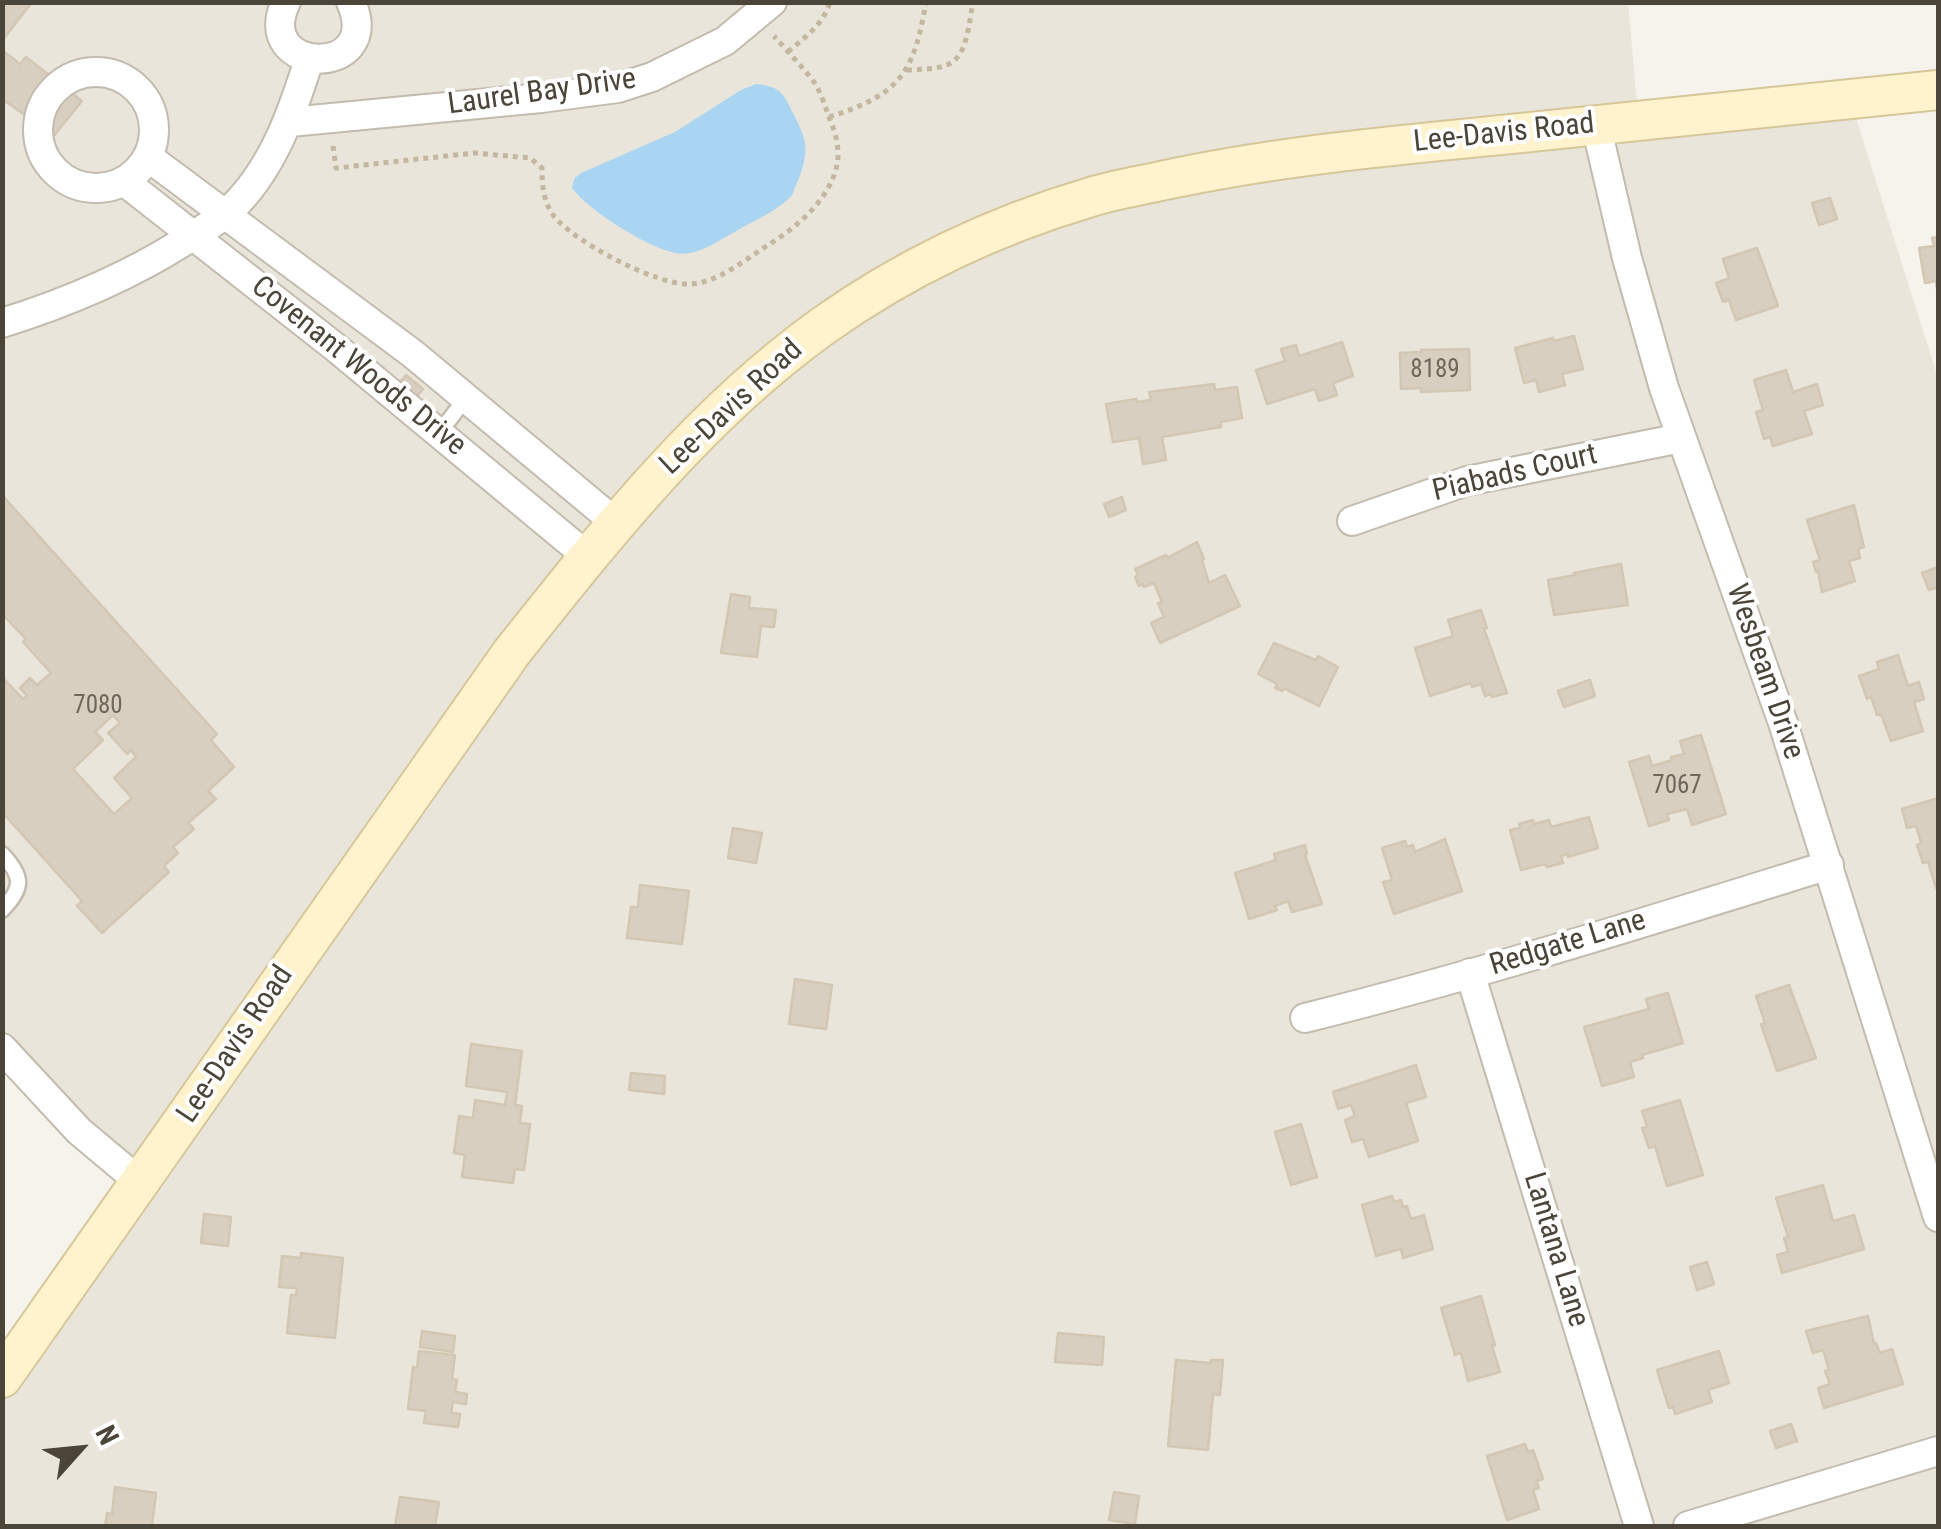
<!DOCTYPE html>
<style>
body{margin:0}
#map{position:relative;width:1941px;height:1529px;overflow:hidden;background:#f6f3ec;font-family:"Roboto Condensed",sans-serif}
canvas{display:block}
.frame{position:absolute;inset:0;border:5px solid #4b4439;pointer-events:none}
.north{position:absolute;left:30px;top:1399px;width:100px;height:100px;-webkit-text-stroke:8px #fff;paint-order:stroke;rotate:63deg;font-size:28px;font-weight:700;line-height:40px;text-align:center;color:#4b4439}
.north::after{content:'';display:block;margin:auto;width:35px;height:45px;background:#4b4439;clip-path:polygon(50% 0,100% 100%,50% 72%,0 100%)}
</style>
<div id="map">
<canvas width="1941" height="1529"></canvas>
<div class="frame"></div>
<div class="north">N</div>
</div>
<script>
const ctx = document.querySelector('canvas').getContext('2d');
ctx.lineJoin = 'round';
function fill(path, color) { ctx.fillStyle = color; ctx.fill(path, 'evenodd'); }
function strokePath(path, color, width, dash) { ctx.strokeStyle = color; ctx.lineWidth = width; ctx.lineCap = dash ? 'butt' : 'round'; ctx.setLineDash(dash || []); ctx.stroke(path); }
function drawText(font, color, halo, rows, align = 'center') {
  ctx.font = font + ' "Roboto Condensed",sans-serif'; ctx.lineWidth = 8; ctx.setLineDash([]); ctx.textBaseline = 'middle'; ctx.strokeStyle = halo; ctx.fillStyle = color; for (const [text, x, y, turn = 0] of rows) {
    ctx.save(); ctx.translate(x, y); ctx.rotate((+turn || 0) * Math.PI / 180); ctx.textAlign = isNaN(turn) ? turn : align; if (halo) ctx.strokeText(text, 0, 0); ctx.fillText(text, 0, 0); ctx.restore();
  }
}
fill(new Path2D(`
 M3,3H1628L1638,114L1850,99L1938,378V1526H3L2,1367L123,1173L3,1049Z`), '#eae5da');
fill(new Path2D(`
 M756,84C782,87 783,93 794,115C808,142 809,152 798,181C797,182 793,194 792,195C780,210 749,223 733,233C716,242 696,257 676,253C648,248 588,210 572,188L574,179L581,173L675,132L741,90Z`), '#a9d4f2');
const building = new Path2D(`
 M2,2H32L2,41Z
 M2,50L20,64L26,57L82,101L52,138L38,124L2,99Z
 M1830,198L1837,219L1819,225L1812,203Z
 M1938,237V289H1937L1936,281L1925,283L1919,248L1934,246L1932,238Z
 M1757,248L1778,306L1736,320L1729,300L1723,302L1716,283L1729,278L1723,259Z
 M1574,336L1583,369L1562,374L1565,385L1539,392L1536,380L1524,383L1515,348L1553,338L1554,341Z
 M1342,342L1353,376L1333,383L1337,395L1319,401L1315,389L1267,404L1256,370L1285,361L1281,349L1296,345L1299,356Z
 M1469,349L1470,390L1421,392V388L1401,389L1400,353L1421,352V350Z
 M1786,370L1793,392L1817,384L1823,405L1804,411L1812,434L1773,446L1770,437L1764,439L1756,412L1763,410L1754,380Z
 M406,375L423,389L410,405L392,392Z
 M1214,384L1215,390L1237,387L1242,418L1221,422V427L1162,437L1166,460L1143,464L1139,438L1113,442L1106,404L1136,399L1137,402L1151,400L1149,392Z
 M2,495L217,734L211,740L234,767L208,791L216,799L188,823L194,829L173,847L178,853L164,866L169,872L102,933L77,906L82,901L2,812V682L5,680L23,699L27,696L20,688L30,678L37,685L51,673L23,642L26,639L2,614ZM113,715L120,723L108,733L127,754L131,750L136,757L114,778L132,798L114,814L73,769L103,740L95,732Z
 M1122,497L1126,510L1109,517L1104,504Z
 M1854,505L1864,547L1858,549L1860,558L1849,561L1855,581L1822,592L1818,571L1816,572L1813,562L1820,560L1807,520Z
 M1197,542L1204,559L1202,560L1209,583L1225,575L1240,606L1160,643L1151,623L1164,617L1158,603L1162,602L1154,583L1144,587L1142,584L1139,586L1135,577L1138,575L1135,569L1166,555L1167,558Z
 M1621,564L1628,605L1554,615L1548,580L1575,575L1574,573Z
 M1938,567V587L1929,590L1922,573Z
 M731,594L750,597L749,608L776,610L774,627L761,626L757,657L721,653Z
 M1481,610L1487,628L1484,629L1507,693L1492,697L1491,694L1485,696L1481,684L1472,687L1471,683L1430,696L1415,648L1453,636L1448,620Z
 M1274,643L1316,660L1318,656L1338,667L1319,706L1283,688L1282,691L1275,688L1277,684L1258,674Z
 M1898,655L1908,686L1919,682L1924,699L1914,702L1923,731L1891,741L1881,714L1877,715L1871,697L1867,699L1859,676L1879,669L1877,662Z
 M1590,680L1595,696L1564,707L1558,691Z
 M1701,735L1726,814L1692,825L1687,809L1667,814L1669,820L1649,826L1629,762L1649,756L1652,766L1672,760L1671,757L1684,754L1680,741Z
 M1938,798V887L1936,888L1928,862L1923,863L1917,845L1921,843L1916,826L1907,828L1902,809Z
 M1589,817L1598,848L1568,857V854L1561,856L1563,863L1547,867L1545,864L1521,870L1510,830L1520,828L1519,824L1533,820L1534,824L1549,820L1551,827Z
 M733,828L762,833L756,863L728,858Z
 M1445,839L1462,891L1394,914L1383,882L1392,880L1382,848L1405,841L1407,847L1413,845L1415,852Z
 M1305,845L1307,854L1305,855L1322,904L1292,912L1288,901L1275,906L1277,910L1249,919L1235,873L1276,860L1274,854Z
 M640,885L689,891L682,944L627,938L631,907H638Z
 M795,979L832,985L826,1029L789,1024Z
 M1789,985L1816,1058L1777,1071L1761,1024L1765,1023L1756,996Z
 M1668,993L1683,1043L1642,1055L1643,1058L1630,1062L1634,1077L1602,1086L1584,1027L1649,1009L1646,999Z
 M471,1044L522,1051L515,1105L522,1106L520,1123L530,1124L524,1170L515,1169L513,1183L462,1177L465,1155L454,1153L459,1116L473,1118L475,1100L505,1105L507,1092L466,1086Z
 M1416,1065L1426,1097L1406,1103L1418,1141L1369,1157L1363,1139L1352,1142L1345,1120L1355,1116L1351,1105L1338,1109L1333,1092Z
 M631,1073L665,1076L664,1094L629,1090Z
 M1680,1100L1703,1175L1667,1186L1655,1146L1649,1148L1642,1128L1647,1127L1642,1111Z
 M1301,1124L1317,1177L1291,1185L1275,1132Z
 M1823,1185L1833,1221L1854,1215L1864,1249L1782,1273L1777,1255L1788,1252L1784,1238L1788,1237L1776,1198Z
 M1392,1196L1394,1202L1401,1200L1403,1207L1407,1206L1411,1219L1424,1215L1433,1249L1403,1258L1401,1249L1376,1256L1362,1205Z
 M204,1214L231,1217L228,1246L201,1243Z
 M301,1253L343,1258L335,1338L287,1333L291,1295H296L297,1288L279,1287L282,1256L301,1258Z
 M1707,1262L1714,1284L1697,1290L1690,1267Z
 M1481,1296L1495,1345L1492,1346L1500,1372L1468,1381L1461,1353L1455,1355L1441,1308Z
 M1868,1316L1874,1344L1876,1343L1880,1353L1892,1349L1903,1384L1824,1408L1818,1388L1830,1384L1825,1371L1829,1370L1823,1350L1813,1353L1806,1331Z
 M422,1331L455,1336L453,1352L420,1347Z
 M1058,1333L1104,1337L1102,1365L1055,1362Z
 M419,1351L455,1355L452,1379L457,1380L455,1392L467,1394L466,1404L453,1402L451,1413L460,1414L458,1427L424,1423L426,1411L408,1409L413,1367L417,1368Z
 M1719,1351L1729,1383L1708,1390L1712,1402L1675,1414L1673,1407L1669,1408L1657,1370Z
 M1176,1360L1211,1363V1360H1223L1220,1395L1213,1394L1208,1450L1168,1446Z
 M1791,1424L1797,1441L1776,1448L1770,1431Z
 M1525,1444L1528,1452L1533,1450L1543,1479L1536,1481L1539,1488L1533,1490L1539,1509L1507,1520L1487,1456Z
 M115,1487L156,1493L152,1526H105L107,1513L112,1514Z
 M1114,1492L1139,1496L1135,1524L1109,1520Z
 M400,1497L439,1502L435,1526H395Z`);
fill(building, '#d8cfc1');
strokePath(building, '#d3c7b4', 2.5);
const service = new Path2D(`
 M439,433L466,398
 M2,854C24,877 23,888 2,910`);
const minor = new Path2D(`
 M286,2C251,75 385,80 351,2
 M38 130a58 58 0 1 1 116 0a58 58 0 1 1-116 0Z
 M290,122L541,98L618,88L652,77L725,41L772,2
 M1596,125L1627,258L1664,388L1783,723L1938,1217
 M148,157L413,354L616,523
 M125,182L335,347L588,557
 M2,323C66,303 126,278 183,242C202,230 223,218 238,202C275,163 293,110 309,60
 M1352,521L1467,481L1681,438
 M1470,973L1639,1526
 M1305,1018C1482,974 1655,919 1829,865
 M2,1048L79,1131L141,1183
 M1688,1526L1938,1451`);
const secondary = new Path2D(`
 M2,1378L512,652C606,534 699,415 823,326C903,269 996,225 1091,197C1114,190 1138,186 1161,181C1280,155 1401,145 1521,133C1660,119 1799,104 1938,90`);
strokePath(service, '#c2bbae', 19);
strokePath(minor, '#c2bbae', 32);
strokePath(secondary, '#d6c79b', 42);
strokePath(new Path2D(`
 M788,52C805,37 823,25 830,2
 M907,70C920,69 937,70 949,64C968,55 969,21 973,2
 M829,117C899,95 914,74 926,2
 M333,146L336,168L474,153L530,158L542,168C542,184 543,198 551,212C567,239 659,287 691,284C718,282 742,262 765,247C793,230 827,203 836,169C841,152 836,133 829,117C825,106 821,93 814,82C802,66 787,51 774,36`), '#c4b79f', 5, [5, 5]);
strokePath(service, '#fff', 14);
strokePath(minor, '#fff', 28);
strokePath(secondary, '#fff3cd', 38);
drawText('25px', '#6e675b', null, [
 ["8189",1435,371],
 ["7080",98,707],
 ["7067",1677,787]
]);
drawText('30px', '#4b4439', '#fff', [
 ["Laurel Bay Drive",542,93,-8],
 ["Lee-Davis Road",1504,134,-6],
 ["Covenant Woods Drive",358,367,39],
 ["Lee-Davis Road",732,408,-43],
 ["Piabads Court",1515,474,-13],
 ["Wesbeam Drive",1764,672,71],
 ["Redgate Lane",1568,944,-17],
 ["Lee-Davis Road",236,1045,-56],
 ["Lantana Lane",1555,1250,73]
]);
</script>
